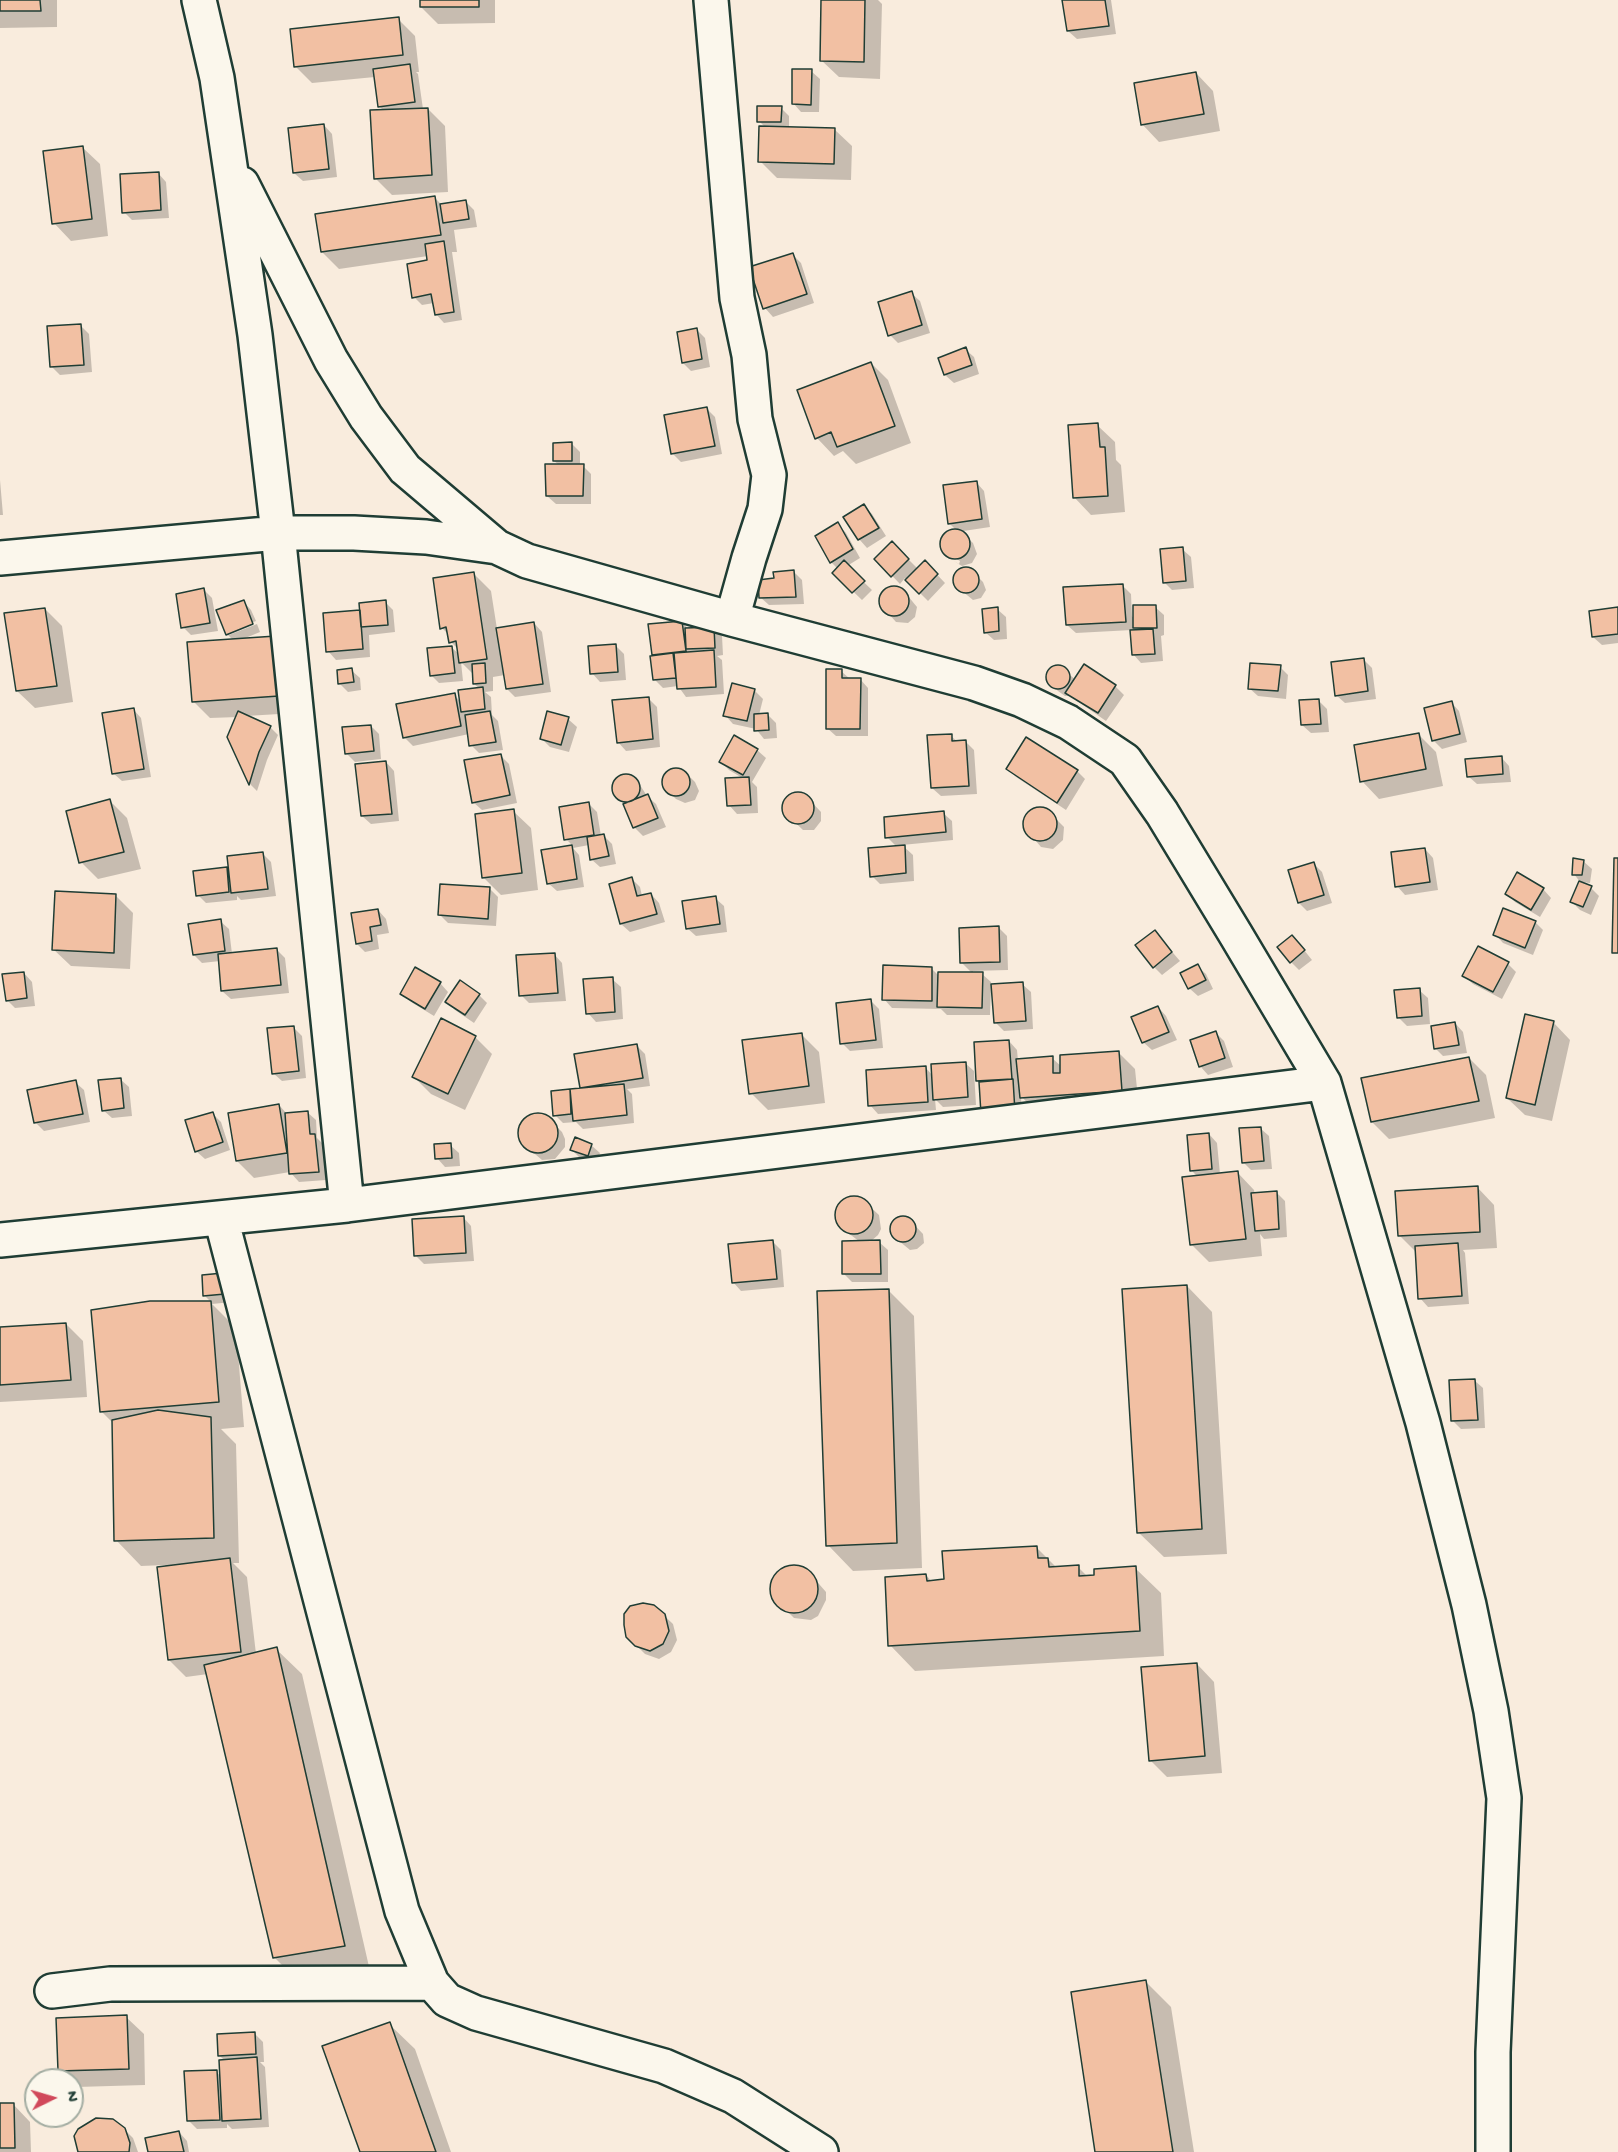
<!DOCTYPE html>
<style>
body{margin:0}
#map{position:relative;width:1618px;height:2152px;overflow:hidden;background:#f9ecdd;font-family:"Gochi Hand",sans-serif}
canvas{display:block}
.north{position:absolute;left:24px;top:2068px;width:60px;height:60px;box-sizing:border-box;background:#fbf7ec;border:2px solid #a3ada2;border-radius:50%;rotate:85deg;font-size:16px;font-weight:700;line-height:24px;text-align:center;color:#1f3d34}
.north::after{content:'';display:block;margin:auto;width:21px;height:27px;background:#d1495b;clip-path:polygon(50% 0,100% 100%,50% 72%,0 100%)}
</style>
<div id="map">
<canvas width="1618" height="2152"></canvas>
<div class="north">N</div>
</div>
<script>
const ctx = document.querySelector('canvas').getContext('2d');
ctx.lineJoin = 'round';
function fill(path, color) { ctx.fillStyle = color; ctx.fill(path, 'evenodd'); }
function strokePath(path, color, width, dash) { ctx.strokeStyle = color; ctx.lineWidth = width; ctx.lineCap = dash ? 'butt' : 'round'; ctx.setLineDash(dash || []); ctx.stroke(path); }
fill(new Path2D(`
 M0,0H57V27L0,28Z
 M421,0H495V23L438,24L421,7Z
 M823,0H878L882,4L880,79L839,77L821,60Z
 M1064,0H1111L1116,34L1077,39L1068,31Z
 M398,19L415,36L419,72H416L418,74L423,109H428L445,126L448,192L392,195L375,178L384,111L379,106L375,77L312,83L295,66Z
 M811,71L820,79L819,112H801L793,103Z
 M1196,73L1213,91L1220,131L1159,142L1142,124Z
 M781,108L789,116V128L834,129L852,146L851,180L777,178L760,161L765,127L759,121Z
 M324,125L332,134L337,177L303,181L294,173Z
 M82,147L100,164L108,236L71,241L54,223Z
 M158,173L166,182L169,218L132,220L124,212Z
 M435,198L442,205L465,201L474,210L477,227L454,230L457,252H452L462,320L444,323L436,314L434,303L422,305L414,297L429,262L428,256L339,269L322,252Z
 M792,254L801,263L814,303L773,317L765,308Z
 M911,293L920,301L930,333L898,343L890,335Z
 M81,326L89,334L92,372L60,375L51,366Z
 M697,330L705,338L710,367L691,371L683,363Z
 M965,349L974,357L979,374L954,383L945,375L940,359Z
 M871,363L888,380L911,443L856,464L843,451L834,456L817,438L799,391Z
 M707,409L715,417L722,454L681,462L672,453Z
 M1097,425L1115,442L1116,460L1121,465L1125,512L1091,515L1074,497Z
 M572,444L580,452V466H583L591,474V504H556L547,496L559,465L554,461Z
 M0,480L3,515H0Z
 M976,482L984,491L990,527L957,532L964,535L973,543L977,554L972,563L962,566L952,560L959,564L960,561L949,555V557L945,552L942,543L946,534L957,531L949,523Z
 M864,506L872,514L886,536L867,548L859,539Z
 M838,524L846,533L860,558L847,566L872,590L862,600L834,573L838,569L831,562L817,536Z
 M892,543L918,569L925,562L945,583L928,601L905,578L900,584L876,559Z
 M1182,549L1191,557L1194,588L1172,590L1164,582Z
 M967,569L974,573L983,582L986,590L981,598L973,600L956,586L955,577L960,570Z
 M794,572L802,580L804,604L769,605L760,597L775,580Z
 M474,574L491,591L497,629L534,623L542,632L551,692L515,697L507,689L505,675L493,677V691L485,692L491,697L492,715L498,721L503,750L479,753L471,745L469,734L413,746L405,738L454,695L461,702L480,689L474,684V675L461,662L463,681L439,683L431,675L451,647L460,655L459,650L451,642L450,636L442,628Z
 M1122,585L1131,594L1132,617L1155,607L1164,615V635L1161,636L1163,661L1141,663L1133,654L1132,630L1076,633L1067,625Z
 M892,587L903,590L917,607L915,617L908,623L896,622L880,604L882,593Z
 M204,590L212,598L218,631L191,635L183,627Z
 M243,601L251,610L256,621L229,632V635L257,624L260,632L243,639L296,713L246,716L270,727L278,735L267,760L257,791L250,784L228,737L238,717L210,718L193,701L233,640L227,634Z
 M385,602L393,610L395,632L369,635L370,657L336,660L328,651L362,611Z
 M1618,608V643L1602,645L1593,637Z
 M45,609L62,626L73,702L35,708L17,691Z
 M997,609L1006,617L1007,639L994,640L985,632Z
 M682,622L689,630L713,628L722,636L723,655L717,656L722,660L724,694L686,697L678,686L663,688L655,680L650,625Z
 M616,646L624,654L626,680L600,682L592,673Z
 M1364,660L1372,668L1376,699L1345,703L1336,695Z
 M1084,666L1115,686L1124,695L1106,721L1070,696H1065L1058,691L1049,682L1048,674L1053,667H1060L1076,680Z
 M1280,667L1288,675L1286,699L1258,696L1249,688Z
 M351,670L360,678L361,690L348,692L340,684Z
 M841,671L850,679H860L868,688V736H836L827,728Z
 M733,685L755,691L763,699L759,715H768L776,723L777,738L764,739L756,729L733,724L725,715Z
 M649,699L657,707L660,747L626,751L618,742Z
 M1318,700L1327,709L1329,732L1311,733L1302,725Z
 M1451,702L1459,711L1467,742L1442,749L1434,741Z
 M133,709L141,718L151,777L122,781L113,773Z
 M568,719L577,727L569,752L550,747L541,738Z
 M371,726L379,734L381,759L355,762L347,754Z
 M1419,735L1436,752L1443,786L1379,799L1362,781Z
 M951,736L958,742L965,741L974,750L977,794L941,796L932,788Z
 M757,750L766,758L752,782L757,787L758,813L737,814L729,805L744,779L729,770L721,762Z
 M501,756L509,764L517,803L482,810L473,802Z
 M1501,757L1509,766L1511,782L1477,784L1468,776Z
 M386,762L394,771L399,821L371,824L362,816Z
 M677,769L686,773L695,782L699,791L695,800L685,803L676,799L667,790L664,781L668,772Z
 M1008,769L1077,771L1085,779L1066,810L1016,777Z
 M622,775L631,776L640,785L647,796L656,804L666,827L643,836L635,828L625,805L615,795L613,785L615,781Z
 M799,793L804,794L821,812V821L814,830H803L785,813L784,807L788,797Z
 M110,801L127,818L141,869L98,879L81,862Z
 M588,803L597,812L601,836H604L612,844L616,864L600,867L591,859L589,845L573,848L579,855L584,887L557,891L548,883L543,851L573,846L566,839Z
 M1040,808L1046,809L1064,827L1063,840L1053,849L1041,847L1024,827L1026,815L1035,809Z
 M513,811L531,828L538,890L501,895L484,878Z
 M943,813L952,821L953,840L902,845L913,855L914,881L880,884L872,876L897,847L887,837Z
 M1425,849L1433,858L1438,890L1405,895L1397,886Z
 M263,854L271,862L276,896L241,900L237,896V900L206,903L198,895L195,872L230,868Z
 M1583,861L1592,869L1590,883L1580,882L1574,874Z
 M1314,864L1322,872L1332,903L1307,911L1299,903Z
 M632,879L640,887L642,896L651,894L659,903L665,922L630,932L621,924Z
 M1591,888L1599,896L1591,915L1580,910L1572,902Z
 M490,889L498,897L496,926L448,923L440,915Z
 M1543,889L1551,898L1540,917L1515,902L1507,894Z
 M116,896L133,913L130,969L71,966L53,949Z
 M715,898L724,906L727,932L696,936L687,928Z
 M378,910L386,919L389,933L377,935L379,949L365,952L357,944Z
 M220,921L229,929L232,954L277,950L285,958L289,993L231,999L222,991L220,961L202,963L194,955Z
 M1535,922L1543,930L1533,955L1503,943L1495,934Z
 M999,928L1007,936L1008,970L973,971V974L962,963Z
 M1155,932L1180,961L1162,975L1154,967Z
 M1300,945L1312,960L1299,970L1291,962Z
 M554,954L562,963L566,1001L529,1003L521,995Z
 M1508,964L1516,972L1502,999L1473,984L1464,976Z
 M1197,966L1206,974L1213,989L1198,996L1189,988Z
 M931,968L939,976L982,974L991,982V986L1022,984L1031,992L1033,1029L1004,1031L995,1022L993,989H991L990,1015H947L941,1009L892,1008L884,999Z
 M24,973L32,982L35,1006L15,1008L7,1000Z
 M612,979L621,987L623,1019L596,1022L588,1013Z
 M440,983L448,992L434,1016L411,1002L402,993Z
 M1419,990L1428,998L1430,1024L1407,1026L1399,1018Z
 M479,995L487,1003L474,1023L455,1010L447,1002Z
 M871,1001L879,1009L883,1048L850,1051L842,1043Z
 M1158,1007L1166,1016L1177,1040L1152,1050L1143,1042Z
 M1553,1022L1570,1040L1552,1121L1525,1115L1507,1098Z
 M1455,1023L1463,1032L1467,1053L1443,1056L1435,1048Z
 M293,1027L302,1036L306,1078L282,1081L273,1073Z
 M1216,1033L1224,1041L1233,1067L1208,1075L1200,1066Z
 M801,1034L819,1052L825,1103L768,1110L751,1093Z
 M475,1037L492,1054L465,1110L431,1094L414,1077Z
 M1009,1041L1017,1050L1018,1061L1052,1058L1062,1067L1118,1052L1135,1069L1139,1108L1038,1114L1021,1096L1022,1120L982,1114L975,1043Z
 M637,1046L645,1054L650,1086L627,1089L632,1094L634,1123L583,1129L576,1122L563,1123L555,1115L553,1092L581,1089L576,1056Z
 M1469,1058L1486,1075L1495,1118L1389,1139L1372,1122Z
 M965,1063L974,1071L976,1105L943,1107L935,1099L936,1110L878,1114L870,1105L925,1067L933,1076Z
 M120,1079L129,1087L132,1116L112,1118L103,1110Z
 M75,1082L84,1090L90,1122L44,1131L36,1123L29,1092Z
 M279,1105L287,1114L307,1112L316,1120L317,1138L323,1144L326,1180L299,1182L290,1172L254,1178L237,1161Z
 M212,1113L221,1122L230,1150L205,1159L196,1151Z
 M533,1115L547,1117L562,1132L565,1139V1147L555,1159L542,1160L522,1143L519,1137L520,1129L527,1118Z
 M1260,1128L1269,1136L1272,1169L1251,1170L1243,1162Z
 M1209,1134L1217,1143L1220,1174L1237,1172L1254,1190L1255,1194L1276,1192L1285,1201L1287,1237L1264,1239L1260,1234L1262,1256L1209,1262L1192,1245L1198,1177L1191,1170Z
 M450,1145L459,1153L460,1166L445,1167L437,1158Z
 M591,1145L600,1153L596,1164L580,1158L572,1150Z
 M1477,1187L1494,1205L1497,1248L1463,1250L1465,1253L1469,1304L1428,1307L1420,1298L1417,1253L1399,1235Z
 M852,1197L859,1198L864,1201L879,1215L881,1229L878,1235L870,1242H879L888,1250V1282H852L844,1274L860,1242L843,1229L837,1216V1209L841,1204Z
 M463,1217L471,1226L474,1261L424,1264L416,1256Z
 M898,1218H908L923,1234L924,1243L917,1249L910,1250L893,1236L892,1226Z
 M773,1242L781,1250L784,1287L741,1291L733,1282Z
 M222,1274L232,1302L212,1304L236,1328L244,1427L221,1429L236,1444L239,1563H233L247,1577L256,1654L276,1649L302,1674L370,1971L300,1983L274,1957L208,1674L186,1677L169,1660L165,1565L141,1566L116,1540L113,1423L101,1411L150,1303L211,1302L204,1295Z
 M1187,1286L1212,1312L1227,1554L1164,1557L1138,1532Z
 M888,1290L914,1316L922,1568L853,1571L828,1545Z
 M66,1324L83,1341L87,1397L0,1402V1328Z
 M1474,1380L1483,1388L1485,1428L1461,1429L1453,1421Z
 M1037,1548L1057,1568L1078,1567L1088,1577L1135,1568L1161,1593L1164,1656L915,1671L890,1645L926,1575L932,1582L946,1581Z
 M797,1566L806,1569L826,1592V1600L818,1616L811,1620L794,1618L773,1597L774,1579L780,1571L787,1567Z
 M654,1606L673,1624L677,1640L671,1652L659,1659L645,1654L627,1636Z
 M1197,1664L1214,1682L1222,1773L1167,1777L1150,1760Z
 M1146,1982L1171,2007L1194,2152H1097Z
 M126,2017L144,2034L145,2085L77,2087L72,2080H69L59,2070Z
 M389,2024L415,2049L451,2152H362Z
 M254,2033L263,2042L264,2062H260L265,2067L269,2127L232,2129L227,2124V2128L197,2129L189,2121L216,2072L222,2077L225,2061L219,2055Z
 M13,2104L30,2122L31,2152H0V2105Z
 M96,2120L124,2129L133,2138L138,2152H79V2130Z
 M179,2132L187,2141L189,2152H149Z`), '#0003');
const building = new Path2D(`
 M0,0H40L41,11H0Z
 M420,0H479V7H420Z
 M821,0H865L864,62L820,61Z
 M1062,0H1105L1109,26L1067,31Z
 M399,17L403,55L294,67L290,29Z
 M410,64L415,102L378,107L373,69Z
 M792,69H812L811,105L792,104Z
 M1196,72L1204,114L1141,125L1134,83Z
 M757,106H782L781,122H757Z
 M428,108L432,175L374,179L370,110Z
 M324,124L329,169L293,173L288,128Z
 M759,126L835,128L834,164L758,162Z
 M83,146L92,219L52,224L43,151Z
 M159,172L161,210L122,213L120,174Z
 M435,196L441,235L321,252L315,214Z
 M466,200L469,219L443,223L440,204Z
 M444,241L454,312L435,315L431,294L412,298L407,264L427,260L425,244Z
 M793,253L807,294L763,309L749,267Z
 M912,291L922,325L888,336L878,302Z
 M81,324L84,365L50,367L47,326Z
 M697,328L702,359L682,363L677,332Z
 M966,347L972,365L944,375L938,358Z
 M871,362L895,426L837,447L831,432L815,439L797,390Z
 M707,407L715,446L671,454L664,415Z
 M1098,423L1100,447H1105L1108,496L1073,498L1068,425Z
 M572,442V461H553V443Z
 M545,464H584L583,496H546Z
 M977,481L982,519L948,524L943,485Z
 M864,504L879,528L858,540L843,517Z
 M838,522L853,549L830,563L815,536Z
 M940 544a15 15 0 1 1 30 0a15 15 0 1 1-30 0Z
 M892,541L909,559L891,577L874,559Z
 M1183,547L1186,581L1163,583L1160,549Z
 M844,560L865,581L852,593L832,573Z
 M925,560L938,574L919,594L905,580Z
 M953 580a13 13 0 1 1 26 0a13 13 0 1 1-26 0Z
 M794,570L796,597L759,598L758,580L774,578L773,572Z
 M474,572L487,659L459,663L456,641L449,643L446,627L440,629L433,578Z
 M1123,584L1126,622L1066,625L1063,587Z
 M879 601a15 15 0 1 1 30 0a15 15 0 1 1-30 0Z
 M204,588L210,623L181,628L176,594Z
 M244,600L253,624L226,635L216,610Z
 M386,600L388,625L361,627L359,603Z
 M1133,605H1156L1157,628H1133Z
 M998,607L999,631L984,633L982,609Z
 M1618,607V634L1592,637L1589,611Z
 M45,608L57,686L16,691L4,613Z
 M360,610L363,649L326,652L323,613Z
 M682,621L686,651L652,655L648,624Z
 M534,622L543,684L506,689L496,628Z
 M714,627L715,648L686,649L685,628Z
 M1153,629L1155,654L1132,655L1130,630Z
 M276,636L279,696L192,702L187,642Z
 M616,644L618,672L590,674L588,646Z
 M452,646L455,673L430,676L427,648Z
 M714,650L716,687L677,689L674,653Z
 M673,653L676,678L653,680L650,656Z
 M1364,658L1368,691L1335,696L1331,662Z
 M485,663L486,683L473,684L472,664Z
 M1250,663L1281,665L1278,691L1248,689Z
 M1084,664L1116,685L1098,713L1065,693Z
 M1046 677a12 12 0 1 1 24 0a12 12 0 1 1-24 0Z
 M352,668L354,682L338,684L337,670Z
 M826,669H842V678H861L860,729H826Z
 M732,683L755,689L747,721L723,716Z
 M483,687L485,709L461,712L458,690Z
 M455,693L461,726L403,738L396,704Z
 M649,697L653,739L617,743L612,700Z
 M1319,699L1321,724L1301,725L1299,700Z
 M1452,701L1460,734L1432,741L1424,708Z
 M134,708L144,769L112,774L102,713Z
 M238,711L271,726L259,752L249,785L227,737Z
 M490,711L496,742L469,746L465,715Z
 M547,711L569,717L561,745L540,739Z
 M768,713L769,730L754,731V714Z
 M371,725L374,751L345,754L342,727Z
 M1419,733L1426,769L1360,782L1354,745Z
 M952,734V741L966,740L969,786L931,788L927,735Z
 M734,735L758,749L743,775L719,762Z
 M1026,737L1078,770L1057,803L1006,769Z
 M501,754L510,795L472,803L464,760Z
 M1502,756L1503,774L1467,777L1465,759Z
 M386,761L392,814L361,816L355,764Z
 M662 782a14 14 0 1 1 28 0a14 14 0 1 1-28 0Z
 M612 788a14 14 0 1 1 28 0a14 14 0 1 1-28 0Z
 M749,777L751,805L727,806L725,778Z
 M782 808a16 16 0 1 1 32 0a16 16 0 1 1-32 0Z
 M648,794L658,818L633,828L623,804Z
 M110,799L124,852L79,863L66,811Z
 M589,802L594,835L564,840L559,807Z
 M1023 824a17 17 0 1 1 34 0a17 17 0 1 1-34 0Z
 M514,809L522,873L482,878L475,814Z
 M944,811L946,832L885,838L884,817Z
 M604,834L609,856L590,860L587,837Z
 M572,845L577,879L547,884L541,850Z
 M905,845L906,873L870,877L868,848Z
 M1425,848L1430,882L1395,887L1391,852Z
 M263,852L268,889L231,893L227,856Z
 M1573,858L1584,860L1582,875H1572Z
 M1614,858H1618V953H1612Z
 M1314,862L1324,895L1298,903L1288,870Z
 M227,867L229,892L196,896L193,871Z
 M1517,872L1544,888L1531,910L1505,894Z
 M632,877L637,896L651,893L657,914L620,924L609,884Z
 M1579,881L1592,886L1583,907L1570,902Z
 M440,884L490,887L488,919L438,915Z
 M55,891L116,894L114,953L52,950Z
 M716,896L720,924L686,929L682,901Z
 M1503,908L1536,921L1525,948L1493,935Z
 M378,909L381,925L370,927L372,941L356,944L351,913Z
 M221,919L225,951L193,955L188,924Z
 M999,926L1000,962L960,963L959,928Z
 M1155,930L1172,952L1153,968L1135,945Z
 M1292,935L1305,950L1290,963L1277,947Z
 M1478,946L1509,962L1493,992L1462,976Z
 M277,948L281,985L221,991L218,954Z
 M555,953L558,993L519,996L516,955Z
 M1198,964L1206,980L1188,989L1180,973Z
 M883,965L932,967V1001L882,1000Z
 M415,967L441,982L425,1009L400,994Z
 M24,972L27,998L6,1001L2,974Z
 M938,972H983L982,1008L937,1007Z
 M613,977L615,1012L586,1014L583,979Z
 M460,980L480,994L465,1015L445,1002Z
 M1023,982L1026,1021L994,1023L991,984Z
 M1420,988L1422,1016L1397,1018L1394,990Z
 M871,999L876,1040L840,1044L836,1003Z
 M1158,1006L1169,1032L1142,1043L1131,1017Z
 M1525,1014L1554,1021L1535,1105L1506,1098Z
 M441,1018L476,1036L448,1094L412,1077Z
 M1455,1022L1459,1045L1434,1049L1431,1026Z
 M294,1026L299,1071L272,1074L267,1028Z
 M1216,1031L1225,1058L1199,1067L1190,1040Z
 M802,1033L809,1086L749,1094L742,1040Z
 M1009,1040L1012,1079L976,1081L974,1042Z
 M637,1044L643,1078L580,1088L574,1054Z
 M1119,1051L1122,1091L1020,1098L1016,1059L1053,1056V1073H1060V1055Z
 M1469,1057L1479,1101L1371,1122L1361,1078Z
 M966,1062L968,1097L933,1100L931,1064Z
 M926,1066L928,1102L868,1106L866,1070Z
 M121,1078L124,1108L102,1111L98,1080Z
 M1013,1079L1015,1112L981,1114L979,1082Z
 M76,1080L83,1114L34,1123L27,1090Z
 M624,1084L627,1115L573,1121L570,1089Z
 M570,1089L571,1114L553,1116L551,1091Z
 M279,1104L287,1153L236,1161L228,1113Z
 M308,1111L310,1134H315L319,1172L289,1174L285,1113Z
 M213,1112L223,1142L195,1152L185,1120Z
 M518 1133a20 20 0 1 1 40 0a20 20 0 1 1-40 0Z
 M1261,1127L1264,1161L1242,1163L1239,1128Z
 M1209,1133L1212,1169L1190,1171L1187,1135Z
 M575,1137L592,1144L588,1156L570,1150Z
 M451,1143L452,1158L435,1159L434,1144Z
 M1238,1171L1246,1239L1190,1245L1182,1177Z
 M1478,1186L1480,1232L1398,1236L1395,1191Z
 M1277,1191L1279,1229L1255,1231L1251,1193Z
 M835 1215a19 19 0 1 1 38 0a19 19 0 1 1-38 0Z
 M890 1229a13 13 0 1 1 26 0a13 13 0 1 1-26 0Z
 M464,1216L466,1253L414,1256L412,1219Z
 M773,1240L777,1279L732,1283L728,1244Z
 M880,1240L881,1274H842V1241Z
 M1458,1243L1462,1296L1418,1299L1415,1246Z
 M223,1273L225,1294L203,1296L202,1275Z
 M1187,1285L1202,1529L1137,1533L1122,1289Z
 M889,1289L897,1543L826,1546L817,1291Z
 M150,1301H211L219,1402L100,1412L91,1310Z
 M66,1323L71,1380L0,1385V1327Z
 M1475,1379L1478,1420L1451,1421L1449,1380Z
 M158,1410L211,1417L214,1538L114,1541L112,1420Z
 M1037,1546L1038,1558H1048L1049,1567L1079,1565V1576L1094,1575V1569L1136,1566L1140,1631L888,1646L885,1577L926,1574L927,1581L944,1579L942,1551Z
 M230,1558L241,1652L168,1660L157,1567Z
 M770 1589a24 24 0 1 1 48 0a24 24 0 1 1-48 0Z
 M643,1603L654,1605L665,1614L669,1631L663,1644L650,1651L635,1646L626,1637L624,1625V1614L630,1606Z
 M277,1647L345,1946L273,1958L204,1665Z
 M1197,1663L1205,1756L1149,1761L1141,1667Z
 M1146,1980L1173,2152H1095L1071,1992Z
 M127,2015L129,2069L58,2071L56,2018Z
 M390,2022L436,2152H360L322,2046Z
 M255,2032L256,2054L218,2056L217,2034Z
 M257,2057L261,2119L222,2121L219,2060Z
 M217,2070L220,2120L187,2121L184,2071Z
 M0,2103H14L15,2148H0Z
 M96,2118L113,2119L125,2128L130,2143L129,2152H78L74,2136L78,2129Z
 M179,2131L184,2152H148L145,2138Z`);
fill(building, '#f2c0a3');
strokePath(building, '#1f3d34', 1.5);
const minor = new Path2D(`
 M199,0L217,78L255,335L278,533L347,1205
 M711,0L737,298L749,355L755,419L769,475L765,509L749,558L732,619
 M242,184L331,360L366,417L405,469L497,547
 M0,558L278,533H354L426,537L497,547L527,561L732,619L974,683L1022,700L1068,722L1125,760L1162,813L1236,935L1324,1083L1423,1423L1469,1605L1491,1711L1504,1798L1493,2052V2152
 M221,1218L402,1911L432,1983L447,2000L476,2013L664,2066L733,2096L821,2152
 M0,1240L347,1205L1324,1083
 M52,1991L110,1984L432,1983`);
strokePath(minor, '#1f3d34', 38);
strokePath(minor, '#fbf7ec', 33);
</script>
